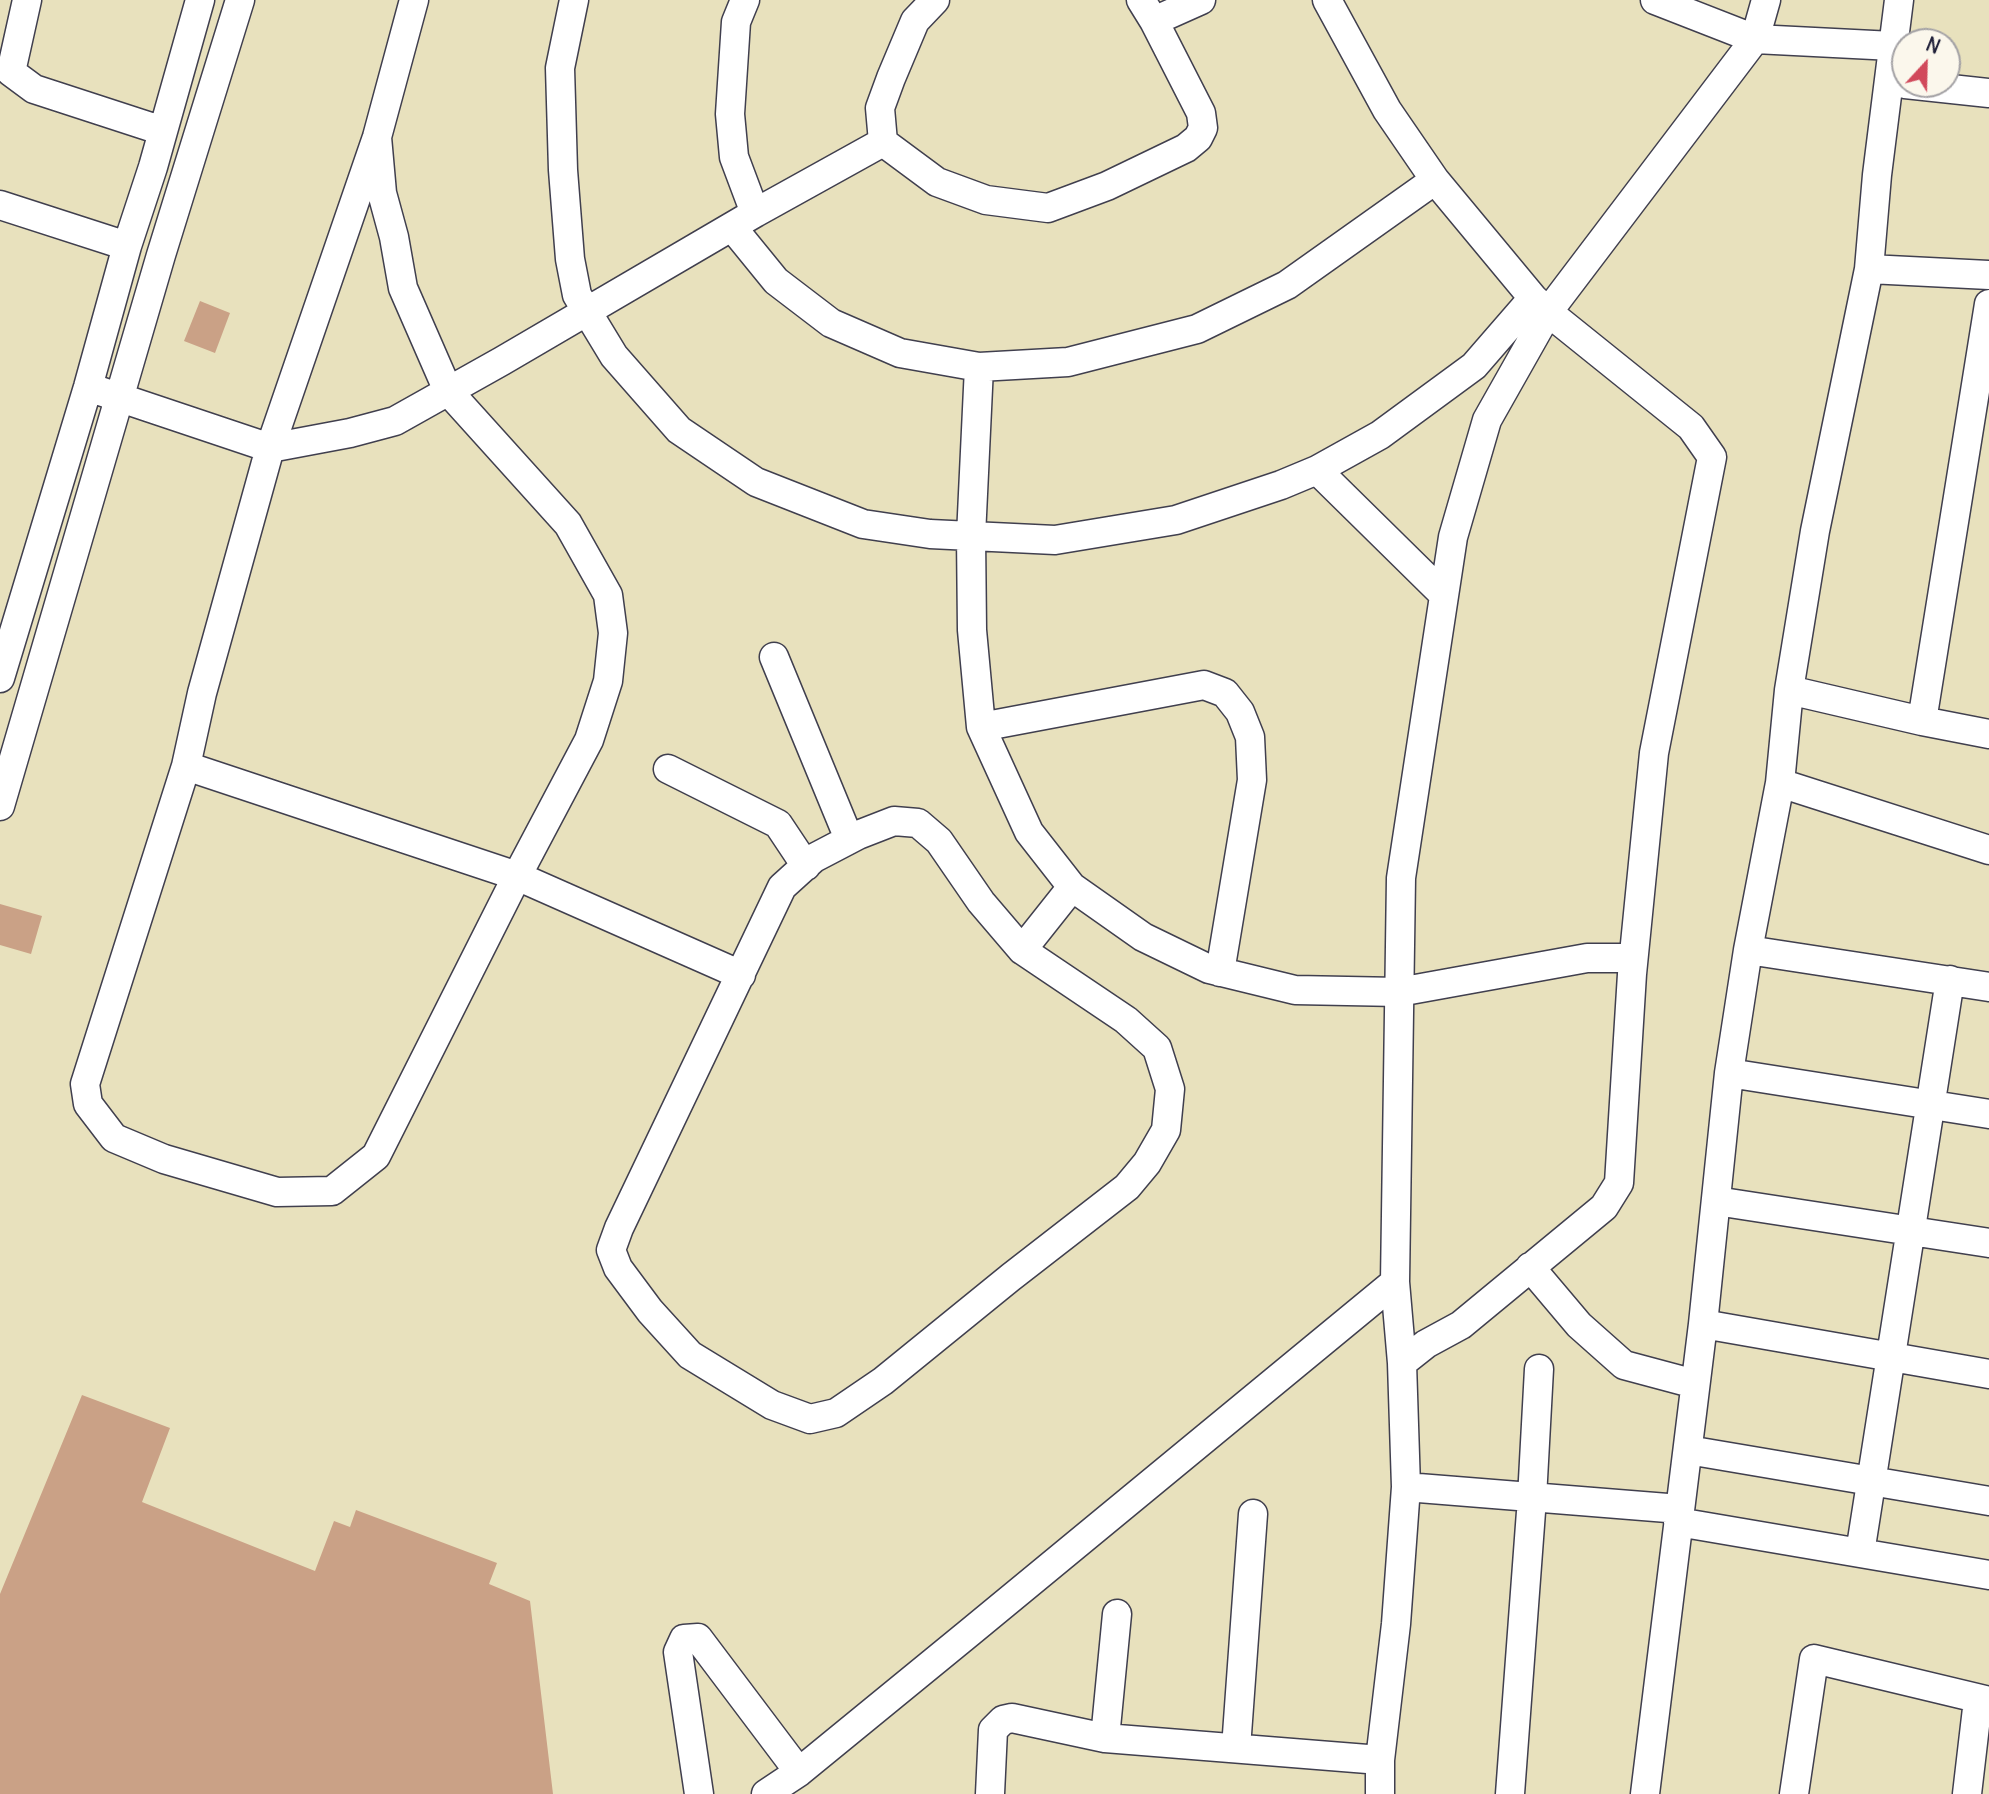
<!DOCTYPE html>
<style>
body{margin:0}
#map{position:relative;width:1989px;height:1794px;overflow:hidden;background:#e8e1bd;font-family:Delius,sans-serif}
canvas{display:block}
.north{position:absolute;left:1891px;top:28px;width:70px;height:70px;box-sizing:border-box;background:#fbf7ec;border:2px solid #a4a2a5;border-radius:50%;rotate:22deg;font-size:19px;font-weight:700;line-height:28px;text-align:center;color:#22223b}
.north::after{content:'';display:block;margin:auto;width:24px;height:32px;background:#d1495b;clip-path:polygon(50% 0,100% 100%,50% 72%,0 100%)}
</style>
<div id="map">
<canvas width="1989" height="1794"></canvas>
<div class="north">N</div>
</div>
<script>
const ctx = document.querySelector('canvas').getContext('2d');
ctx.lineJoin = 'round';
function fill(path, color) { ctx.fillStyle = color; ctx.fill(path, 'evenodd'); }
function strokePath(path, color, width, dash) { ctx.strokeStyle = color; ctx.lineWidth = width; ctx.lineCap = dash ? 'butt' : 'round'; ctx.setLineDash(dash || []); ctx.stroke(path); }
fill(new Path2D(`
 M200,301L230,313L215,353L184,341Z
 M0,904L42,916L31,954L0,945Z
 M82,1395L170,1428L142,1502L315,1571L334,1521L350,1527L356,1510L497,1563L489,1584L530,1601L553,1794H0V1594Z`), '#caa186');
const minor = new Path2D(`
 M27,0L11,72L34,89L163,131
 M574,0L560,68L563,170L570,259L577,295L614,356L679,430L756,482L863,524L930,534L1055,540L1176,520L1281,485L1317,470L1380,435L1474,366L1533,298
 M745,0L736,22L730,114L734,157L755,213
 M935,0L915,21L891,78L880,108L883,142L937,182L986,200L1048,208L1107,186L1186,148L1198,138L1203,128L1201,113L1154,21L1141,0
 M1327,0L1387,110L1435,180L1533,298L1548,312L1691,427L1712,457L1654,753L1632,974L1619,1183L1604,1207L1461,1325L1426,1344L1402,1363
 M1655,0L1755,39L1893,46
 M1154,21L1201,0
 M1905,84L1989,93
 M377,137L382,193L394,237L403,288L448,391L568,524L608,595L613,633L608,681L589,740L517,876L376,1156L332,1191L277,1192L164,1159L114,1138L88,1104L85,1084L186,766L202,693L270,448L377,137L414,0
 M0,205L127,246
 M732,227L776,281L831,323L900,353L979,367L1068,362L1197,329L1287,285L1435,180
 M1869,269L1989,275
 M979,367L971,536L972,630L981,727L1029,832L1072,887L1143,937L1209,969L1295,990L1399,992L1587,958H1633
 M88,387L270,448L350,433L395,421L502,361L755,213L883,142
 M1317,470L1444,595
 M774,657L849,839
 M0,678L88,387L127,246L153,167L200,0
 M1789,690L1922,721L1989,734
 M1922,721L1989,304
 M981,727L1204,685L1225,693L1240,712L1250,737L1252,780L1220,972
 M186,766L517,876L741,975
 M668,769L778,824L806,866
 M1780,783L1989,850
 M0,806L161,255L240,0
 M894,821L918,823L939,841L981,902L1022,950L1126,1020L1157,1048L1170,1089L1166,1130L1147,1163L1127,1187L1011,1277L883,1381L836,1413L810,1419L772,1405L690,1355L650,1311L618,1268L611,1250L619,1228L782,887L814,858L858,835Z
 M1022,950L1072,887
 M1748,950L1989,987
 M1729,1073L1989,1114
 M1716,1201L1989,1243
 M1530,1267L1579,1325L1624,1365L1695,1384
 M1703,1324L1989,1374
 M1688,1450L1989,1501
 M1406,1487L1680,1509
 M1678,1522L1989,1575
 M1860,1553L1950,980
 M1105,1738L1117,1614
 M1236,1748L1253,1514
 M699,1794L678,1652L684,1639L698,1638L799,1772
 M766,1794L799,1772L969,1633L1395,1282
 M990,1794L993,1730L1003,1720L1012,1718L1105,1738L1380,1760
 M1380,1794V1760L1396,1624L1406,1487L1402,1363L1395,1282L1401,878L1453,537L1487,420L1548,312L1755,39L1766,0
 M1510,1794L1532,1498L1539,1369
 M1645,1794L1703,1324L1729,1073L1748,950L1780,783L1789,690L1815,531L1869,269L1877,175L1899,0
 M1794,1794L1814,1659L1989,1701
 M1967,1794L1978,1700`);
strokePath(minor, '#403f4e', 31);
strokePath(minor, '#fff', 28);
</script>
